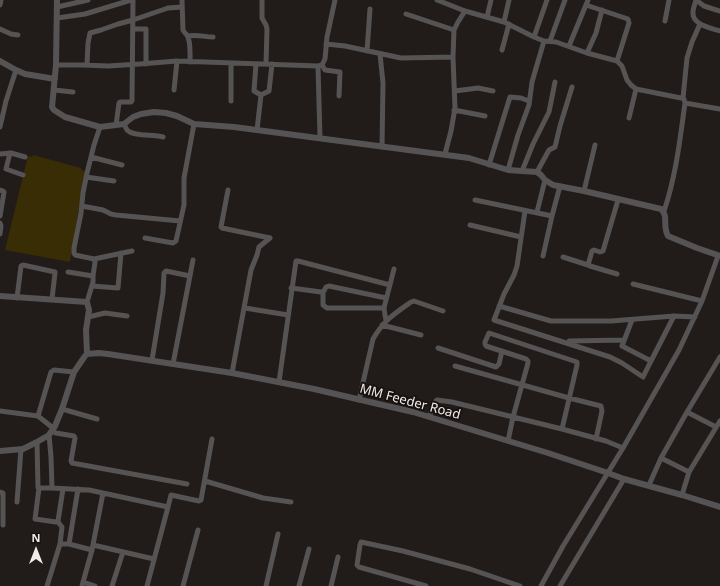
<!DOCTYPE html>
<style>
body{margin:0}
#map{position:relative;width:720px;height:586px;overflow:hidden;background:#211c1a;font-family:"Noto Sans",sans-serif}
canvas{display:block}
.north{position:absolute;left:16px;top:530px;width:40px;height:40px;-webkit-text-stroke:3px #181311;paint-order:stroke;rotate:0deg;font-size:11px;font-weight:700;line-height:16px;text-align:center;color:#efebea}
.north::after{content:'';display:block;margin:auto;width:14px;height:18px;background:#efebea;clip-path:polygon(50% 0,100% 100%,50% 72%,0 100%)}
</style>
<div id="map">
<canvas width="720" height="586"></canvas>
<div class="north">N</div>
</div>
<script>
const ctx = document.querySelector('canvas').getContext('2d');
ctx.lineJoin = 'round';
function fill(path, color) { ctx.fillStyle = color; ctx.fill(path, 'evenodd'); }
function strokePath(path, color, width, dash) { ctx.strokeStyle = color; ctx.lineWidth = width; ctx.lineCap = dash ? 'butt' : 'round'; ctx.setLineDash(dash || []); ctx.stroke(path); }
function drawText(font, color, halo, rows, align = 'center') {
  ctx.font = font + ' "Noto Sans",sans-serif'; ctx.lineWidth = 4; ctx.setLineDash([]); ctx.textBaseline = 'middle'; ctx.strokeStyle = halo; ctx.fillStyle = color; for (const [text, x, y, turn = 0] of rows) {
    ctx.save(); ctx.translate(x, y); ctx.rotate((+turn || 0) * Math.PI / 180); ctx.textAlign = isNaN(turn) ? turn : align; if (halo) ctx.strokeText(text, 0, 0); ctx.fillText(text, 0, 0); ctx.restore();
  }
}
fill(new Path2D(`
 M33,155L81,168V170L85,171L70,262L5,250L28,156L32,157Z`), '#392d05');
strokePath(new Path2D(`
 M182,0L183,30C184,32 186,34 187,35C191,41 190,55 190,62
 M262,0V18L266,25L267,29L266,64
 M437,0L465,11L504,22L534,37L544,41L556,42L587,53L617,61L622,66L627,80L631,85L636,89L681,98L684,99L685,103C680,139 676,176 664,211
 M696,0C695,4 693,8 693,12C692,25 711,28 720,31
 M696,0L704,6L720,11
 M0,5L1,0
 M586,5L628,19L629,23L617,61
 M57,7L88,0
 M406,14L454,30
 M487,17L491,0
 M57,18L85,14L131,0
 M665,21L669,0
 M504,22L509,0
 M0,29L11,34L18,35
 M133,29H146V64
 M188,36C197,34 204,37 213,37
 M534,37L547,0
 M550,41L565,0
 M326,44L345,46L401,58L453,57
 M569,46L588,0
 M502,50L509,24
 M367,51L370,9
 M587,53L596,33L602,10
 M380,54L383,83L382,147
 M231,63V101
 M256,64L254,91L261,95
 M56,65H83L108,66L140,64L177,61L318,66L322,65L325,59L327,37L335,0
 M87,65L88,43L90,33L101,30L118,24L133,20L168,8L182,7
 M322,65L325,70L340,72L339,96
 M318,66L320,138
 M54,90L73,92
 M174,90L177,61
 M455,91L478,88L493,91
 M683,98L687,58L692,42L700,24
 M685,103L720,109
 M454,110L485,116
 M629,118L636,89
 M124,124C125,126 126,128 127,130C134,137 153,134 163,137
 M116,125L119,103L120,102H131L132,101L133,0
 M0,127L6,101L16,70
 M257,130L261,95L269,91L272,64
 M10,153L6,169L23,175
 M0,154L11,153L25,157
 M445,154L451,131L455,108L453,57L454,30L458,22L465,11
 M91,157L122,165
 M489,165L510,97L521,98L529,101
 M508,170L518,135L529,105L532,82L544,41
 M522,171L533,144L549,112L555,82
 M537,172L549,150L555,147L560,126L572,87
 M86,177L114,181
 M0,190L3,191L4,192L0,216
 M228,190L221,227L222,228L270,238
 M584,191L595,145
 M475,200L552,216
 M82,206L103,210L111,214L116,215L180,221
 M525,211L517,266L514,275L504,294L494,320L610,357L622,363L643,377L651,361
 M537,212L545,180
 M0,223L1,226L0,234
 M470,225L521,237
 M145,238L173,243L176,241L184,205V178L194,124
 M543,256L552,216L560,186
 M563,257L588,265
 M94,259L132,251
 M68,272L93,276
 M617,274L590,266L588,265L592,251L594,250L600,252L603,251L618,200
 M633,284L702,301
 M92,286L118,288L121,253
 M291,288L321,292L324,291L326,287L329,286L386,298
 M323,292V305L327,308H384
 M17,298L21,266L23,265L55,272V273L52,299
 M87,302L93,282V276L95,262L94,259L75,255L74,253V248L81,213L83,193L87,173L94,145L100,127
 M499,306L551,321H611L674,316L695,317
 M245,308L288,315
 M88,317L105,313L127,316
 M386,320L385,315L384,308L394,269
 M632,320L622,346L651,361L674,316
 M382,325L421,335
 M569,341L624,340
 M438,348L496,367L499,364L502,351
 M152,360L163,293L164,273L166,271L190,276
 M173,364L193,260
 M455,366L569,398L601,406L602,411L596,439
 M232,373L251,270L257,255L259,247L270,238
 M279,382L296,261H298L390,285
 M359,400L373,339C384,320 394,314 411,302L414,301L443,311
 M62,409L97,419
 M0,411L38,416L51,372L54,370L74,372
 M687,412L716,427
 M38,416L53,428L52,431L56,433L74,436L75,438L71,461L72,463L187,484
 M429,417L435,402L437,400L452,402L562,429L606,441L623,448L679,350L702,301L718,256
 M49,435L51,457L52,488L89,490L168,507L147,586
 M508,441L513,417L528,363V361L526,359L486,346L485,344V342L489,333L577,362V365L562,429
 M37,442L38,488H52
 M661,458L689,472
 M205,481L263,498L291,502
 M649,485L661,458L687,412L720,357
 M39,488L35,519L56,522L58,521L63,489
 M78,489L69,544L92,550
 M0,492L3,493V525
 M682,495L689,472L720,421
 M17,502L21,449
 M168,507L171,495L199,501L201,500L212,439
 M58,522L62,527L60,544
 M93,545L154,559
 M83,582L95,586
 M47,586L60,544H69
 M82,586L92,550L103,493
 M112,586L123,552
 M183,586L198,530
 M266,586L278,534
 M299,586L309,549
 M331,586L338,557
 M426,586L359,567L357,565L360,545L361,542L403,551L470,569L520,586
 M541,586L563,546L623,448
 M560,586L624,479`), '#565354', 5);
strokePath(new Path2D(`
 M57,0L56,65L52,107L54,110L65,117L100,127L124,124L133,117L141,114L154,112L166,113L177,116L194,124L234,127L469,158L508,170L522,171L537,172L541,175L545,180L553,185L584,191L661,209C669,216 662,226 668,236L697,248L720,256
 M0,61L16,70L25,74L55,79
 M0,296L87,302L89,310L86,330L87,354
 M87,354L99,353L108,354L232,373L314,389L413,412L548,453L608,473L624,479L682,495L720,507
 M0,451L23,449L37,442L49,435L55,426L62,409L74,372L85,356L87,354`), '#565354', 6);
drawText('13px', '#efebea', '#181311', [
 ["MM Feeder Road",410,402,15]
]);
</script>
